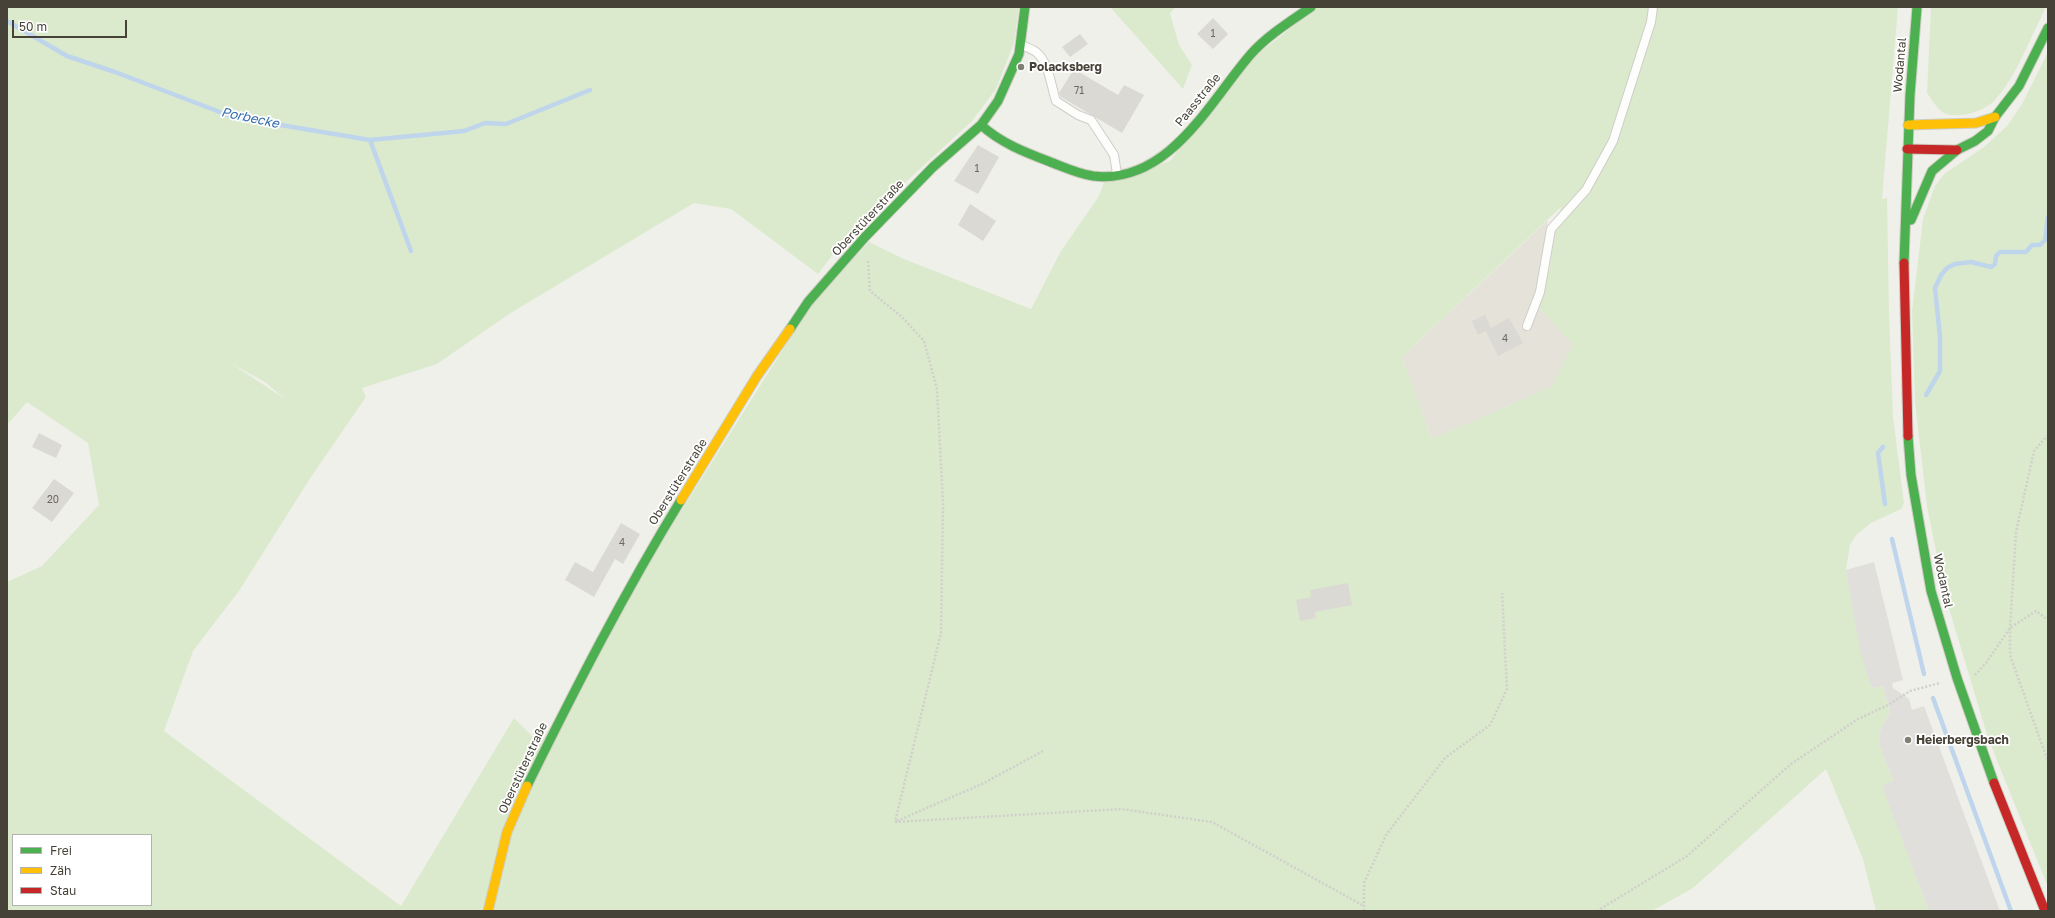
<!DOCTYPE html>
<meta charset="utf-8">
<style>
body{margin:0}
#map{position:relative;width:2055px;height:918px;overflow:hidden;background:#f0f0eb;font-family:"Golos Text",sans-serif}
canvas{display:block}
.frame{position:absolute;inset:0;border:8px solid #464237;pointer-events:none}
.legend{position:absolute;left:12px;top:834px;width:140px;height:72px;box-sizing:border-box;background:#fff;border:1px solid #b5b3af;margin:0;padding:5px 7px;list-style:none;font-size:12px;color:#464237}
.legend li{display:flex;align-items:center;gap:8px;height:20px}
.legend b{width:20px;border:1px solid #b5b3af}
.scale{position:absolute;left:12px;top:20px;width:115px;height:18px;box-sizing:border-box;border:2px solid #464237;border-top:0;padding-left:5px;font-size:12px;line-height:14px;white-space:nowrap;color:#464237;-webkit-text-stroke:3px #fff;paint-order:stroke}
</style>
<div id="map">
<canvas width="2055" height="918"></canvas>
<div class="frame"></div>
<ul class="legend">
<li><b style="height:5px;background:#4caf50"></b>Frei</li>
<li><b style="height:5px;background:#ffc107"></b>Zäh</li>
<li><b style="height:5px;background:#c62828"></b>Stau</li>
</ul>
<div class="scale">50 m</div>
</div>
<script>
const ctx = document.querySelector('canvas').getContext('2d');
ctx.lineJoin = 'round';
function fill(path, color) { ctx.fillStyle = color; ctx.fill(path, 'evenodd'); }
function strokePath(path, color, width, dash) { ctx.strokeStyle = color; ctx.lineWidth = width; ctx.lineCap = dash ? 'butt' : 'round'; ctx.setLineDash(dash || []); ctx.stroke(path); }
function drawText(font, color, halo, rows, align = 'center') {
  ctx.font = font + ' "Golos Text",sans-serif'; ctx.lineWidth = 3.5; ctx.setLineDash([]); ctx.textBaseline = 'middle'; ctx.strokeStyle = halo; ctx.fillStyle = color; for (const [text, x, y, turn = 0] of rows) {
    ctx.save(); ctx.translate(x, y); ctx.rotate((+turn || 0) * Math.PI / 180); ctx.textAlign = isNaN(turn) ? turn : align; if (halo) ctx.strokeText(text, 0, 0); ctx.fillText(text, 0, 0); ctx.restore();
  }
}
fill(new Path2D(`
 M1548,220L1542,269L1533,302L1574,344L1551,387L1432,439L1402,357Z`), '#e4e2d9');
fill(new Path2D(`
 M7,7H1019L1014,43L996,89L972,121L847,236L818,274L731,209L694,203L509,314L437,364L362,388L366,397L311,477L239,591L193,651L164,731L401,906L514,718L540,744L647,565L811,305L869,242L904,259L1031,309L1061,251L1099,196L1104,182L1170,161L1242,67L1317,7H1898L1882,199L1887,198L1889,313L1893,417L1904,503L1901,509L1871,523L1856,535L1850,545L1846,570L1872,688L1883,686L1890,712L1879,733L1880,747L1893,781L1883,786L1929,911H1876L1863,859L1826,769L1693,888L1652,911H7V582L42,566L99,505L88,443L27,402L7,425ZM1561,207L1556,225L1549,269L1538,307L1573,344L1551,387L1432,439L1402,357ZM232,364L265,382L285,399ZM13,835H151V905H13Z
 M1110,7H1176L1170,13L1179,45L1192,65L1183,89Z
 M1931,7H2046C2032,34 2015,80 1994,101C1983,112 1957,120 1942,112C1936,107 1931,99 1927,93Z
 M2048,52V229L2039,235L2048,231V887L1988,738L1945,595L1927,507L1915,402L1912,311L1923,219L1935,186L1944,174L1984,147L2007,126L2022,104Z`), '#dbeacc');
fill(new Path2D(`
 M1874,562L1903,680L1892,683L1893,688L1909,699L1912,710L1924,706L2000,911H1929L1882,786L1893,781L1880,747L1879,733L1890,712L1883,686L1872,688L1860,651L1846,570Z`), '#e0dfdb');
strokePath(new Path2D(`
 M7,21L67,56L115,72L233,117L370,140L411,251
 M370,140L464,131L485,123L506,124L590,90
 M1926,395L1940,371V337L1935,288L1941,275L1947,268L1955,264L1971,262L1991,267L1995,264L1996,256L2000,252H2026L2032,245H2040L2045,240L2048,217
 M1883,447L1878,453L1885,504
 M1892,539L1924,674
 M1933,698L2011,911`), '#bed5ec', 4.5);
fill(new Path2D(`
 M1213,18L1228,34L1213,49L1197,34Z
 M1080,34L1088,44L1070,57L1062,47Z
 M1074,69L1118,95L1124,85L1144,95L1122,133L1061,97L1059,93Z
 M978,145L999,157L978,194L954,181Z
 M970,204L996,221L983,241L958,225Z
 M1485,315L1491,328L1509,318L1523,343L1498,356L1486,331L1478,335L1472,321Z
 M39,433L62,445L56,458L32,447Z
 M54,479L74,493L52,522L32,508Z
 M621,523L640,534L623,564L615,559L594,597L565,580L575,562L593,572Z
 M1348,583L1352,605L1315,612L1316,618L1300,621L1296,600L1311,597L1310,590Z`), '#dad9d3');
const lane = new Path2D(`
 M1021,45C1026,47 1032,49 1036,52C1049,62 1051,86 1056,101L1078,115L1091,120L1114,155L1117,174
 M1527,326L1540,292L1551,229L1586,190L1613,141L1651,22L1653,7`);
const fast = new Path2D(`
 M981,125C1002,144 1027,153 1053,163C1066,168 1079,174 1093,176C1169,185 1210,101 1251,54C1268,35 1291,21 1311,7
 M1911,220L1932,171L1957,150L1975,141L1988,131L1995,117L2019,86L2048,28
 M1904,263L1910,95L1917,7
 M790,329L808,302L865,237L933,167L981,125L998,101L1019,54L1025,7
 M1908,436L1911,475L1931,591L1957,678L1994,783
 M527,786C575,689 624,593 681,500`);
const slow = new Path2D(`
 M1908,125L1976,123L1995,117
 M681,500L757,376L790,329
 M488,911L507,832L527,786`);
const jam = new Path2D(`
 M1907,149L1957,150
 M1904,263L1908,436
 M1994,783L2045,911`);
strokePath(lane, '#cecdc8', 10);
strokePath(fast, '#cecdc2', 11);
strokePath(slow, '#cecdc2', 11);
strokePath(jam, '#cecdc2', 11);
strokePath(new Path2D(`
 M868,261L870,291L902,317L924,341L937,389L943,503L941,633L895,822
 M2048,435L2034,451L2016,532L2010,628V655L2048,762
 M1975,675L1986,663L2010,628L2036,611L2048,620
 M897,821L982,784L1043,751
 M895,822L1121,809L1212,822L1364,906
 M1364,911V883L1386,835L1445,758L1490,725L1507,689L1502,593
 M1597,911L1687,856L1791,764L1858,719L1888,705L1910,691L1940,683`), '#d1cfcb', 2.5, [2, 2]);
strokePath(lane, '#fdfdfc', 8);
strokePath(fast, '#4caf50', 9);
strokePath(slow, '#ffc107', 9);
strokePath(jam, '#c62828', 9);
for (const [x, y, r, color] of [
 [1021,67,4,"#827f76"],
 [1908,740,4,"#827f76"]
]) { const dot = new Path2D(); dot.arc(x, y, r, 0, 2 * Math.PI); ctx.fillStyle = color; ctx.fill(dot); strokePath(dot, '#fff', 1.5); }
drawText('10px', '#6c685f', null, [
 ["1",1213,34],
 ["71",1079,91],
 ["1",977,169],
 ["4",1505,339],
 ["20",53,500],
 ["4",622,543]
]);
drawText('12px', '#464237', '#fff', [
 ["Wodantal",1900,65,-85],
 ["Paasstraße",1198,100,-51],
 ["Oberstüterstraße",868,218,-47],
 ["Oberstüterstraße",678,482,-58],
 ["Wodantal",1943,581,78],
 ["Oberstüterstraße",523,768,-65]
]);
drawText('bold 12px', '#464237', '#fff', [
 ["Polacksberg",1029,67],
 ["Heierbergsbach",1916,740]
], 'left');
drawText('italic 13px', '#366ead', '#fff', [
 ["Porbecke",250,118,12]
]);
</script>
